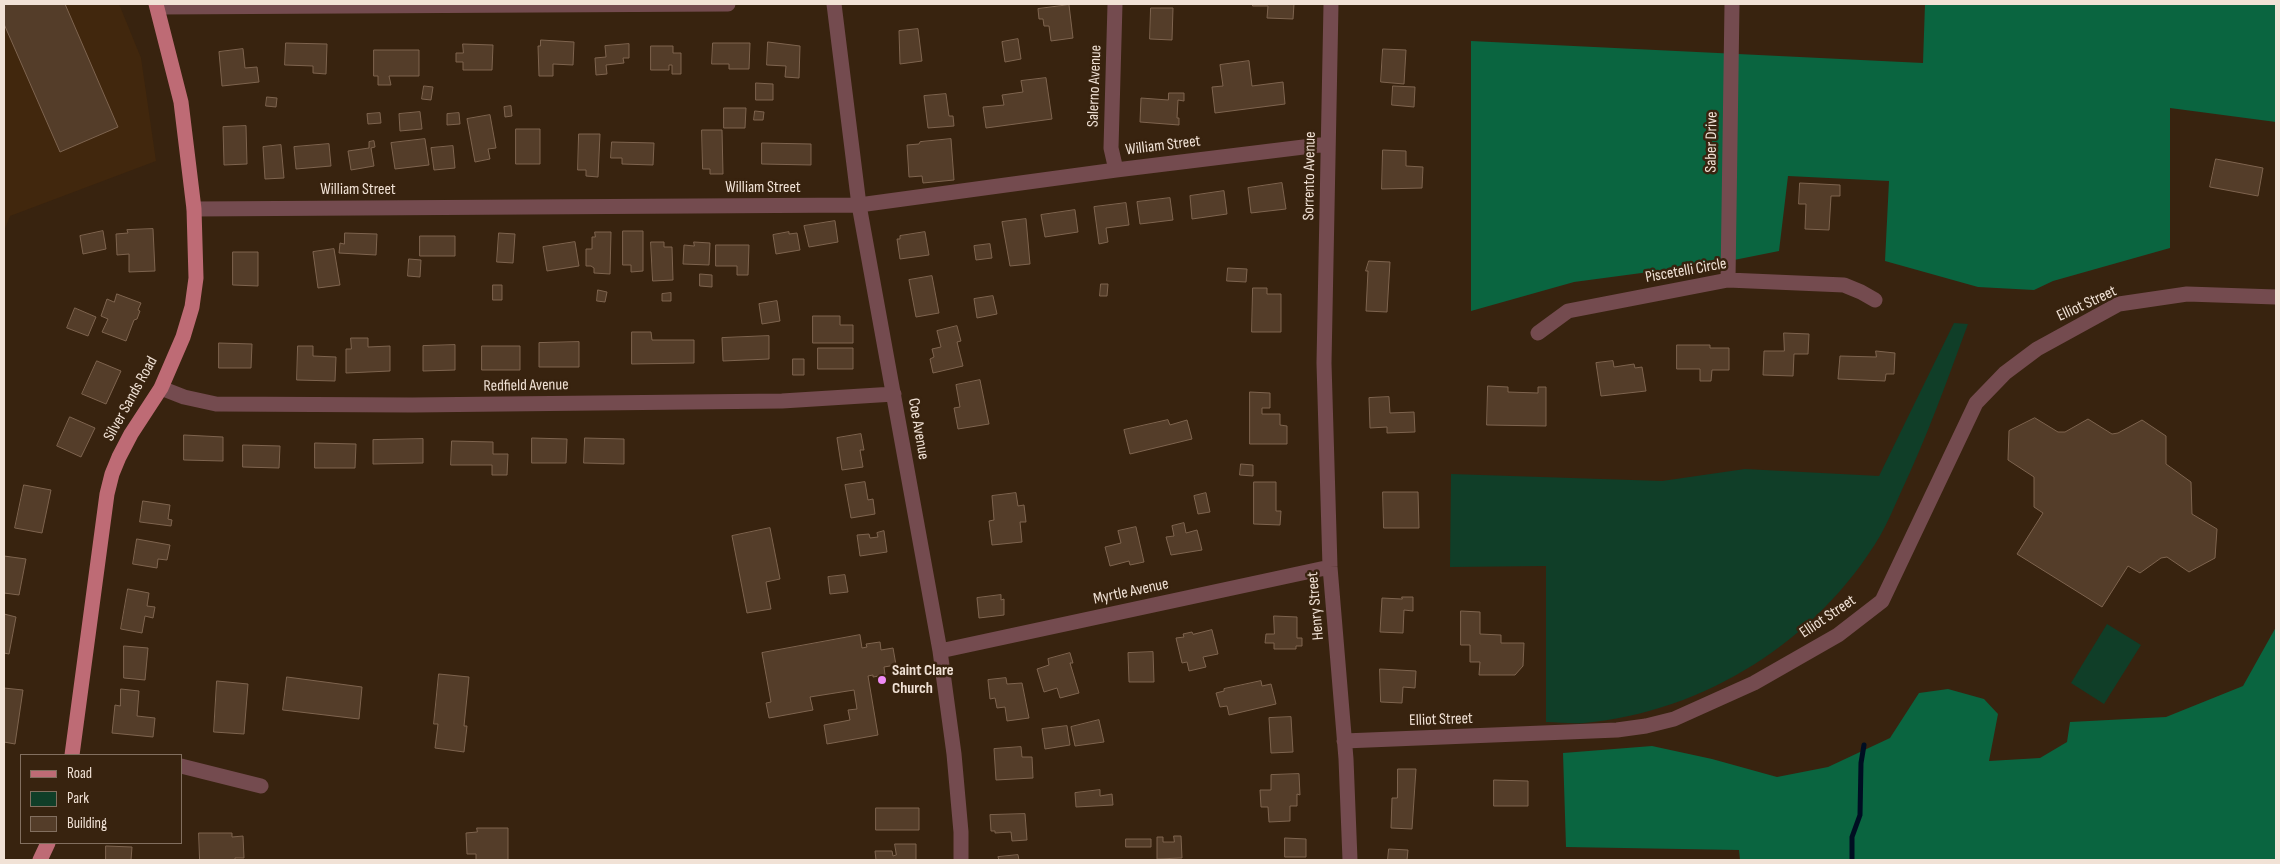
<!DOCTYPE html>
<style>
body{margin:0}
#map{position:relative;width:2280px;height:864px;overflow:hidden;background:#38230f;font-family:"Sofia Sans Condensed",sans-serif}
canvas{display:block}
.frame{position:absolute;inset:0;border:5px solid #f1e2d6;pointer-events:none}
.legend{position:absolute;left:20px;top:754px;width:162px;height:90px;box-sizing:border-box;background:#38230f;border:1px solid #826f5f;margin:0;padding:6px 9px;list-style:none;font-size:15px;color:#f1e2d6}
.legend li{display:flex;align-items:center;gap:10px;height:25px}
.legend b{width:25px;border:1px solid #826f5f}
</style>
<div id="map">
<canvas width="2280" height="864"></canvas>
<div class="frame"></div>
<ul class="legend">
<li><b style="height:6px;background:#be6b75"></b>Road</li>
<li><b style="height:14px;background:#103e28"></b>Park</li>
<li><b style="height:14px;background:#543d29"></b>Building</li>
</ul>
</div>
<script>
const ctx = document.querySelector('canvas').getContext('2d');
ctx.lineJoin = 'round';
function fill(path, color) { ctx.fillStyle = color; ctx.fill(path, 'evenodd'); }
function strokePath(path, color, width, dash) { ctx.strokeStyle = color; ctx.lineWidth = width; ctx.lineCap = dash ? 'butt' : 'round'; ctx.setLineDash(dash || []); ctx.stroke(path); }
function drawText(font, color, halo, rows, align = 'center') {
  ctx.font = font + ' "Sofia Sans Condensed",sans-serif'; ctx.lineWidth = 5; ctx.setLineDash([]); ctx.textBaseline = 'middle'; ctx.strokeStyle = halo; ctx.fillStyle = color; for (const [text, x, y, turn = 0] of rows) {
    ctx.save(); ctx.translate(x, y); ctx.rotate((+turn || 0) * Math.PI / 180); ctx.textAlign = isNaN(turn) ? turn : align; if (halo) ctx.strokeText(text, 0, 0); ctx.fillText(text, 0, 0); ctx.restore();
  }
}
fill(new Path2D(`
 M4,4H119L141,58L156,161L10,216L4,231Z`), '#41270d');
fill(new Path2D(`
 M1954,323L1968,324C1947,381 1927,437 1901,492C1894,507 1888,522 1880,536C1818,640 1705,712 1584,723C1571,724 1558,722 1546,722V566L1450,567L1451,474L1662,481L1745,469L1879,476Z
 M2107,624L2141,645L2104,704L2071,683Z`), '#103e28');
fill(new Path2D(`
 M1925,4H2276V122L2170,108V248L2053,281L2034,290L1978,287L1885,261L1889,181L1788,176L1779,251L1724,262L1574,282L1471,311V41L1923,63Z
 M2276,627V860H1740L1739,850L1566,847L1563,753L1652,746L1712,759L1777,777L1828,767L1890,738L1919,693L1948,689L1984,699L1998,714L1989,761L2040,758L2067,742L2070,722L2166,717L2243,686Z`), '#0a6540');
strokePath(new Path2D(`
 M1852,860V837L1860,815L1861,763L1864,745`), '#000e22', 5);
const building = new Path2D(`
 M4,4H65L118,127L60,152L4,24Z
 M1253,4H1294L1293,19L1267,18L1268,6H1253Z
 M1069,5L1073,38L1051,41L1049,26H1044L1043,19H1039L1038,9Z
 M1151,8H1173L1172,40L1150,39Z
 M918,29L922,61L900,64L899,31Z
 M1018,39L1021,59L1005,62L1002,42Z
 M541,40L574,42L573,65L553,64V76H539L538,46H540Z
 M768,42L800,46L799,78L785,77L786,66L767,65Z
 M286,43L327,44L326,74L313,73V66L285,65Z
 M713,43H750L749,69H729V64H712Z
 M463,44L493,45L492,70H463V62H456V53H463Z
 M629,44V58H623L624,63L606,65L607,74L596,75L595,58L606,57L605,46Z
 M651,46H673V53H681V74H672V65H669V70H651Z
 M243,49L245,68L257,67L259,82L222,86L219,52Z
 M1383,49L1406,50L1404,84L1381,82Z
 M374,50H419V76H389L391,85H378V76H374Z
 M1249,61L1252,86L1283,82L1285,104L1215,113L1212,87L1223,86L1220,65Z
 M1046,78L1052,119L986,128L983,107L1004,105L1002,95L1023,92L1021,81Z
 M756,83L773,84V100H756Z
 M424,86L433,87L431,100L422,99Z
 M1393,86L1415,87L1414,107L1392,105Z
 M1169,93H1184V101L1178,100L1177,118H1179V125L1140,122L1141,98L1168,100Z
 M946,94L949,116H953L954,126L928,128L924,96Z
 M267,97L277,98L276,107L266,106Z
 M511,106L512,116L505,117L504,107Z
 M724,108H746L745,128H724Z
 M755,111L764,112L763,120H754Z
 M420,112L422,129L400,131L399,114Z
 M380,113L381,123L368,124L367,114Z
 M459,113L460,124L447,125V114Z
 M490,115L496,148L488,149L490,159L475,162L467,119Z
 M246,126L247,164L224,165L223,127Z
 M516,129H540V164H516Z
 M702,130H722L723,174H710V169H703Z
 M579,134H600L598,177L586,176V170H578Z
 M425,139L429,165L395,169L391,143Z
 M951,139L954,180L923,183L922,176L909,177L907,145L919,144L920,142Z
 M374,141L375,147L371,148L374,166L351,170L348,151L369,148V142Z
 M612,142L654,143L653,165L622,164V158H611Z
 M762,143L811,144V165L762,164Z
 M329,144L331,166L296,169L294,147Z
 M281,145L284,178L265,179L263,147Z
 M453,146L455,168L434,170L431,148Z
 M1383,150L1406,151V166L1423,167L1422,188L1382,189Z
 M2216,159L2263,168L2258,196L2210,187Z
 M1282,183L1286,209L1251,213L1248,188Z
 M1800,183L1840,185V196H1831L1829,230L1805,229L1806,204H1799Z
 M1224,191L1227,214L1192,219L1190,196Z
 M1170,198L1173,220L1140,224L1137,202Z
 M1126,203L1129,225L1106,228L1108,242L1099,244L1094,207Z
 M1075,210L1078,232L1045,237L1041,215Z
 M1026,219L1030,264L1010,266L1002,222Z
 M835,221L838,242L809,247L804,226Z
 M153,229L155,271L129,272V254L117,255L116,234L128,233L127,230Z
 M103,231L106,249L83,254L80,236Z
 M623,231H643V271L631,272V265H623Z
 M595,232H611L610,274L594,273V268L591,266H586V249H592V237H595Z
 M789,232V234L797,233L800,250L776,254L773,235Z
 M925,232L929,255L900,259L897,239H900V236Z
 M345,233L377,234L376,255L339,253L340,243L344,244Z
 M499,233L515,234L513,263L497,262Z
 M420,236H455V256H420Z
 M575,242L579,266L547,271L543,247Z
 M651,242H664V247H672L673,280L653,281Z
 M694,242L710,243L709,265L683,264L684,245L694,246Z
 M990,244L992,258L976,260L974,246Z
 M716,245H749L748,275H737V266H716Z
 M334,249L340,285L318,288L313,252Z
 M233,252H258V286L233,285Z
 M409,259L421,260L420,277L408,276Z
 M1369,261L1390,262L1387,312L1366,311L1368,271H1366Z
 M1228,268L1247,269L1246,282L1227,281Z
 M700,274L712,275V287L700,286Z
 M932,276L939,313L916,317L909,280Z
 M1101,284H1108L1107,296H1100Z
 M493,285H502V300H493Z
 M1253,288H1267V294H1281V332H1252Z
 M598,290L607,292L605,302L597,301Z
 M671,293V301H662V294Z
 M117,294L141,303L138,310L140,311L137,319L134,320L126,341L102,332L108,319L101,316L107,299L114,302Z
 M993,296L997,314L977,318L974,299Z
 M777,301L780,321L762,324L759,304Z
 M75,308L96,317L88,336L67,328Z
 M813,316H840V325H853V343H813Z
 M957,326L961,341L957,342L963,366L933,373L930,359L934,357L932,349L941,347L937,331Z
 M632,332H651L652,340H694V363L632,364Z
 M1784,333L1809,334L1808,354H1794L1793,376L1763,375L1764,351H1784Z
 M769,336V359L723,361L722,338Z
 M351,338H368V347L390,346V371L346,373V349H351Z
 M579,342V367H539V343Z
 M219,343L252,344L251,368H219Z
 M455,345V370L423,371V346Z
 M1677,345H1710V348H1729V370H1712L1711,381H1700V369H1677Z
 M298,346H313V356L336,357L335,381L297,380Z
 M482,346H520V370H482Z
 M818,348H853V369H818Z
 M1876,351L1895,353L1894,374H1886L1885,381L1838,379L1840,356L1876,357Z
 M793,359H804V375H793Z
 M97,361L121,371L106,404L82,394Z
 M1613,361L1614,367L1634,364L1635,368L1642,367L1646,391L1601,396L1596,363Z
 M980,380L989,424L958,429L954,408L960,407L956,385Z
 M1488,386L1508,387V392L1538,393V387H1546V426L1487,425Z
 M1250,392L1270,393V408H1262V414H1280V425L1287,426V444H1250Z
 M1389,397L1390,413L1414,412L1415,432L1387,433V427L1370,428L1369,398Z
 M70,417L95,428L81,457L57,446Z
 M2035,418L2058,432H2065L2088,419L2112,434L2118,433L2142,420L2166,436V464L2191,482L2192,514L2217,529L2215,558L2189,572L2167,557L2161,558L2140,573L2128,566L2102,607L2017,554L2043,513L2034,507V477L2008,460L2009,431Z
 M1168,420L1170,425L1187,420L1192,439L1130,454L1124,430Z
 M861,434L864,450H860L863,467L842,470L837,438Z
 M184,435L223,437V461L184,460Z
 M532,438L567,439L566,463H532Z
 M585,438L624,439V464L584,463Z
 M423,439V463L373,464V440Z
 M452,441L493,442V454H508L507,475H492V465H451Z
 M315,443L356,444L355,468H315Z
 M243,445L280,446L279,468L243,467Z
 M1241,464L1253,465V476L1240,475Z
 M865,482L868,500L873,499L875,514L851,518L845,485Z
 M1254,482H1276V511H1281L1280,525L1254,524Z
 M24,485L51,490L42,533L15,528Z
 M1383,492H1418L1419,528H1384Z
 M1016,493L1018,506L1024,505L1026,522H1020L1022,542L992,545L989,521L994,520L992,496Z
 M1206,493L1210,512L1198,514L1194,496Z
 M143,501L170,505L168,519L172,520L171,526L140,522Z
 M1184,523L1186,533L1197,530L1202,550L1171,555L1166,537L1174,536L1172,526Z
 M1136,527L1144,562L1130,565L1129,561L1110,566L1105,547L1121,543L1118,531Z
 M770,528L780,579L766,582L771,609L747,613L732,536Z
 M884,531L887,552L860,556L857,535L869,534L870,538L878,537L877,533Z
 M137,539L170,545L167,560L158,559L157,568L133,564Z
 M4,556L26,559L19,595L4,593Z
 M845,575L848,592L830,594L828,577Z
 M128,589L149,593L147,606L155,607L153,618L145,616L142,633L121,629Z
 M1001,595V600L1004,599V615L979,618L977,598Z
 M1402,597H1413V611L1404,610L1403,633L1380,632L1382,598L1402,599Z
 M1461,611L1480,612V634L1501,635V643H1524L1523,666L1515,675H1479L1480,662H1470V645H1461Z
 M4,614L16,617L9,654L4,653Z
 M1274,616L1297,617V638H1302V646H1296V649H1274V643H1265L1266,634H1274Z
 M1212,630L1218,654L1203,657L1206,667L1189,671L1187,662L1182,663L1176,638L1184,637L1183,634L1192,632L1193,634Z
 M860,635L862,648L867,647L866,644L880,642L881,650L893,648L896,665L884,667L885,675L873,677V675L868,676L878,735L827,744L824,725L850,720L848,710L857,709L854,690L810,697L813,710L769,718L766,703L771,702L762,653Z
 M124,646L148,648L145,680L124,678Z
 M1153,652L1154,682H1129L1128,653Z
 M1070,653L1073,663H1070L1079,693L1060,698L1057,688L1044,692L1037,669L1049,665L1048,659Z
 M1380,669L1416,671L1415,688L1403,687L1402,703L1381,702Z
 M439,674L469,677L464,726H467L464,752L435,748L438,724H434Z
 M287,677L362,687L359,719L283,710Z
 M1006,678L1007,684L1022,683L1029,718L1007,721L1005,707L997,708L995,698L990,699L988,680Z
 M217,681L248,684L244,734L214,732Z
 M1261,681L1262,686L1271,684L1276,704L1229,715L1227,706L1220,707L1216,693L1224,691V689Z
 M4,688L23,690L15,744L4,742Z
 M121,689L139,691L137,716L155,718L153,737L112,733L115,705L120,706Z
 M1291,717L1293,752L1271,753L1269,718Z
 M1099,720L1104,742L1075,746L1071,727Z
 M1067,726L1070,745L1045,749L1042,729Z
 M1021,747L1022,757H1032L1033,778L996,780L994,749Z
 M1398,769H1416L1412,829L1391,828L1392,798H1397Z
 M1299,774L1300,795L1297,794V806H1290V821L1269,822L1268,807H1261L1260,790H1271V775Z
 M1494,780L1528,781V806H1494Z
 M1100,790V796L1112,794L1113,805L1076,807L1075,793Z
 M876,808H919V830H876Z
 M1025,814L1027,840L1012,841L1011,832L995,833V831H991L990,815Z
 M477,828H508V860H476V854H467L466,833L477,832Z
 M199,833H232V837L243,836L244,858H235V860H200Z
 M1174,836H1181L1182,858L1157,859V837H1163V842H1174Z
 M1285,838L1306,839V857H1285Z
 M1126,839H1151V847H1126Z
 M895,844H916V860H876L875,851H892L893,856L896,855Z
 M106,846L132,847L131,860H106Z
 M1389,849L1408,850L1407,860H1388Z
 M1018,855L1019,860H999L998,857Z`);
fill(building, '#543d29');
strokePath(building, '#7e644f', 1);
strokePath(new Path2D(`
 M834,4L859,205L940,651L954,754L961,832V860
 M1115,4L1111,148L1116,170
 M1331,4L1324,363L1330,567L1346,759L1350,860
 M158,7L728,4
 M194,209L859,205L1116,170L1328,144
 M1728,280L1732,4
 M1538,333L1568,311L1728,280L1844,285L1861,292L1875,300
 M161,388L184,397L216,404L412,405L782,401L894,394
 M940,651L1330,567
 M1344,741L1617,730L1646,726L1674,719L1754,683L1838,635L1882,601L1976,403L2005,373L2037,349L2119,304L2187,294L2276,297
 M181,766L261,786`), '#744b4f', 15);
strokePath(new Path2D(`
 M72,755L107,494L112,474L119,457L131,434L161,388L183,337L192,307L196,278L194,209L181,102L156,4
 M40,860L48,843`), '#be6b75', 15);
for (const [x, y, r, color] of [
 [882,680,5,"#f08bf6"]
]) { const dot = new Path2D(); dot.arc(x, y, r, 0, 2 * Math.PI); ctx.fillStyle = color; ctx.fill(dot); strokePath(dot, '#38230f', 2); }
drawText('16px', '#f1e2d6', '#38230f', [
 ["Salerno Avenue",1095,86,-88],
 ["Saber Drive",1712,142,-89],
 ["William Street",1163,146,-7],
 ["Sorrento Avenue",1310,176,-89],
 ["William Street",763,188],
 ["William Street",358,190],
 ["Piscetelli Circle",1686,271,-10],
 ["Elliot Street",2087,304,-25],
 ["Redfield Avenue",526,386,-1],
 ["Silver Sands Road",131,399,-61],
 ["Coe Avenue",918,429,80],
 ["Myrtle Avenue",1131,592,-12],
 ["Henry Street",1316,606,-95],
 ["Elliot Street",1828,617,-34],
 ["Elliot Street",1441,720,-2]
]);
drawText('bold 16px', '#f1e2d6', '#38230f', [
 ["Saint Clare",892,671],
 ["Church",892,689]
], 'left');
</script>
